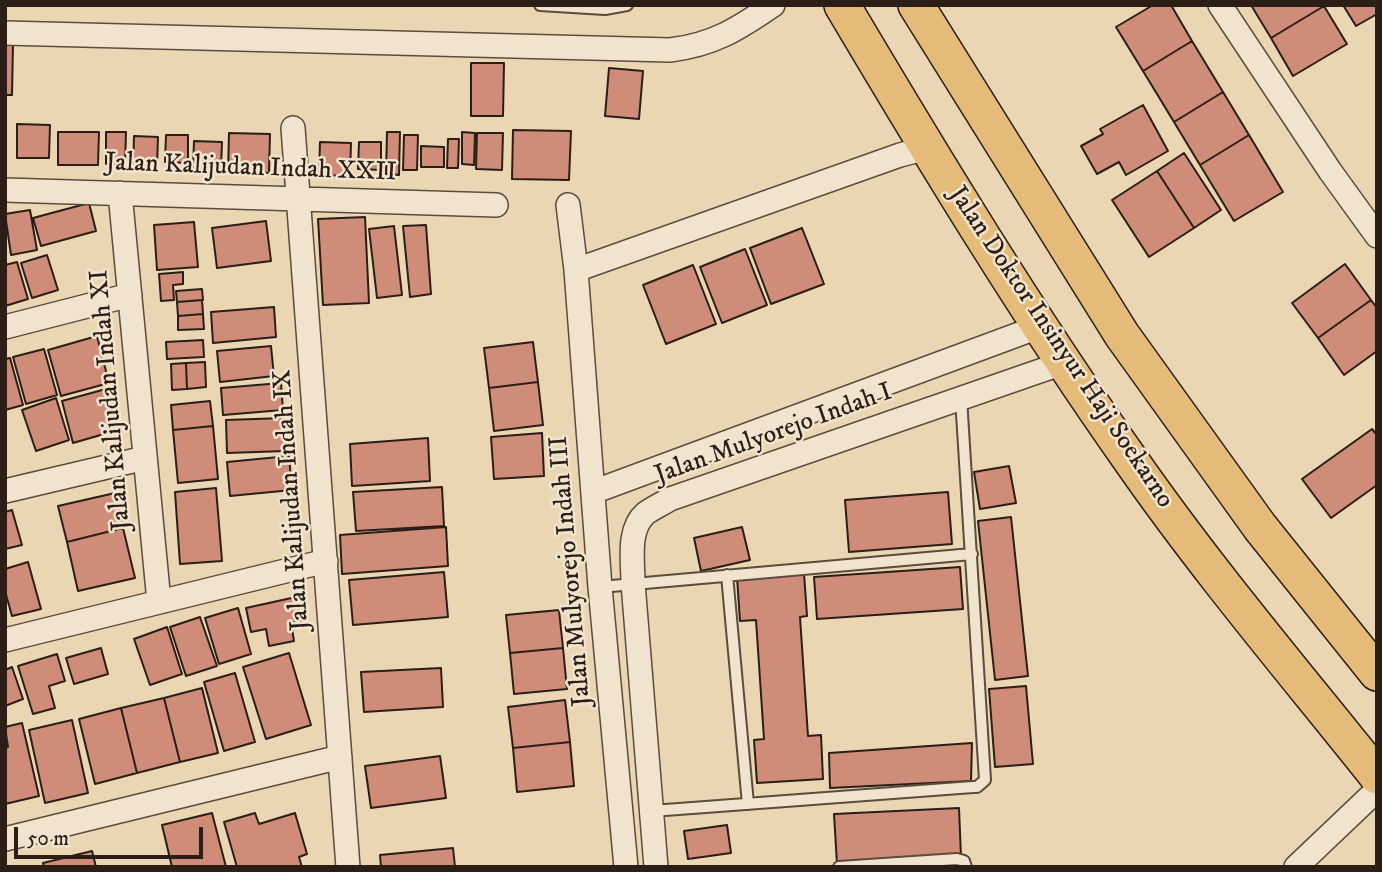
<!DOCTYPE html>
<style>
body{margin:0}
#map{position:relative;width:1382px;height:872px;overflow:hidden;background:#ead6b3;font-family:"IM FELL DW Pica",serif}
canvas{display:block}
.frame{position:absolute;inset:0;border:7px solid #2b1e16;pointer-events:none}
.scale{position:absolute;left:14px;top:827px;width:189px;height:32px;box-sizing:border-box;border:4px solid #2b1e16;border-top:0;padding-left:9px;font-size:21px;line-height:24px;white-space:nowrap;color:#2b1e16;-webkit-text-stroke:5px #f1e4ce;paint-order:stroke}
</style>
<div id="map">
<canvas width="1382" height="872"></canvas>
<div class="frame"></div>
<div class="scale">50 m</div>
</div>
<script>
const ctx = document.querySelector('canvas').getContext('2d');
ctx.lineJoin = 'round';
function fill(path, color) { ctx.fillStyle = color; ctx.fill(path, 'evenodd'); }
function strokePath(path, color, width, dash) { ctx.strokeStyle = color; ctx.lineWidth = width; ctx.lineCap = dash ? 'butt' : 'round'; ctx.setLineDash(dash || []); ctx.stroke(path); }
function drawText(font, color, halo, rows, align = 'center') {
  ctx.font = font + ' "IM FELL DW Pica",serif'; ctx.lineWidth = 5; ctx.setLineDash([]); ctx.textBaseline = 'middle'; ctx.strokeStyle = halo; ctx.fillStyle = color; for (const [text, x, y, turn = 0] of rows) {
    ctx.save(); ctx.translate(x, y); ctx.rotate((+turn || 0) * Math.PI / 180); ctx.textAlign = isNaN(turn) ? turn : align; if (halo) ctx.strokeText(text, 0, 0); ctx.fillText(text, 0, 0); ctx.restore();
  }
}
const building = new Path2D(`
 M1153,5H1171L1192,41L1143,71L1116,27Z
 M1251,5H1324V6L1271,38Z
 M1343,5H1377V14L1356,26Z
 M1324,6L1347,44L1293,76L1271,38Z
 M1192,41L1223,92L1174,122L1143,71Z
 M5,44H13L12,95H5Z
 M471,63H504L503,116H471Z
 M609,68L643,71L639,119L605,116Z
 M1223,92L1249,135L1200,165L1174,122Z
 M1143,105L1168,151L1126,175L1119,162L1097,174L1081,146L1103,134L1100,129Z
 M17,124L50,125L49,158H17Z
 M513,130L571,131L569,180L512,179Z
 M58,132H99L98,165H58Z
 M106,132H126L125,164H106Z
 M387,132H400L399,175L386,174Z
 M462,132L475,133L474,165L462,164Z
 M229,133L270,134L269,173L228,172Z
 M477,133H503L502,170L476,169Z
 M166,135H188V163L165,162Z
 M404,135H418L417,170H403Z
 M1249,135L1283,192L1234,221L1200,165Z
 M134,136L158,137L157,168L133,167Z
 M448,139H459L458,168H447Z
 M194,141L222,142L221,169L193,168Z
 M320,142L351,143L350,176L319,175Z
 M359,142H381V170L358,169Z
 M421,146L444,147V167H421Z
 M1184,153L1221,210L1194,228L1157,171Z
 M1157,171L1194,228L1149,257L1112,200Z
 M89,203L96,231L41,246L33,218Z
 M30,210L37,250L11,255L5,214Z
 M365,217L369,303L323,305L318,219Z
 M266,221L271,261L217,268L212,228Z
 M194,222L198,267L157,270L154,225Z
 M426,225L431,294L410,297L403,226Z
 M394,226L402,295L377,298L369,229Z
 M802,228L824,284L771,304L750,248Z
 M745,249L767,305L722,323L700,267Z
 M47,255L58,290L32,298L21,263Z
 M17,262L28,299L5,306V265Z
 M1345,264L1371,300L1318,338L1292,303Z
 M693,265L716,324L666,344L643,285Z
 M183,272V284L173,285L174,300L161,301L159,274Z
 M202,289L203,300L177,302L176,291Z
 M202,300L203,314L178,316L177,302Z
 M1371,300L1377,308V351L1344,375L1318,338Z
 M274,307L276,337L213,343L211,312Z
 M203,314L204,329L178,330V316Z
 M97,336L109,383L61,396L48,350Z
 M203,340L204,357L167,359L166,342Z
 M533,342L538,382L489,388L484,348Z
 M271,346L274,376L220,382L217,351Z
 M44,349L57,395L26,404L13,357Z
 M10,358L23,405L5,410V359Z
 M205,362L206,387L187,389L186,363Z
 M186,363L187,389L172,390L171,364Z
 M538,382L543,425L494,431L489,388Z
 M281,383L283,410L223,415L221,388Z
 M106,389L118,430L73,443L62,401Z
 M56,398L69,440L36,451L22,410Z
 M210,401L213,426L173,430L171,405Z
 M284,418L286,451L227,453L226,420Z
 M213,426L218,479L178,483L173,430Z
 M1372,429L1377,435V485L1331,518L1302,479Z
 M542,433L544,476L494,479L491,437Z
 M428,438L430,481L352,486L350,444Z
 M289,456L292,490L230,496L227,462Z
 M1009,466L1016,503L980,509L974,472Z
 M442,487L444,526L356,531L353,492Z
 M216,488L222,561L180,564L175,492Z
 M948,492L952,544L849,552L845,500Z
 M115,493L123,528L67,542L58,506Z
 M12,510L22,545L5,549V512Z
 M1011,517L1028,676L995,680L978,521Z
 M446,527L448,566L342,574L340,535Z
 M742,527L750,560L701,571L694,538Z
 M123,528L135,578L78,591L67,542Z
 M28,562L41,609L12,616L5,591V569Z
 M960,567L963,609L817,619L814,577Z
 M444,572L448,617L353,625L349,580Z
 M804,573L807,616L800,617L808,736L821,735L823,779L757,783L754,740L764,739L756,620L740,621L737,577Z
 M296,597L301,621L291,623L294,641L269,646L266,629L251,632L246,608Z
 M238,608L251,654L219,664L205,618Z
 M559,610L563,648L510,653L506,615Z
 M200,617L217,666L186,676L170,627Z
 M167,627L182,674L150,685L134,639Z
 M101,648L108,674L74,684L66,658Z
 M563,648L567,689L514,694L510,653Z
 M289,653L311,725L266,739L243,667Z
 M57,654L65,681L49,686L55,708L33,714L18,666Z
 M12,667L23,699L5,706V670Z
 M441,668L443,707L364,712L361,672Z
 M235,673L255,742L224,751L204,682Z
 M1026,686L1033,764L995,767L989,689Z
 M202,688L218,753L180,762L164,698Z
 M164,698L180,762L137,773L121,708Z
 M565,700L570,742L513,748L508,707Z
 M121,708L137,773L95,784L79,719Z
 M72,720L88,793L45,803L29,730Z
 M22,723L39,796L5,804V748L8,747L5,727Z
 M570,742L574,786L517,792L513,748Z
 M972,743L971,781L830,788L829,753Z
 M440,756L446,798L371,808L365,766Z
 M959,808L961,857L837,864L834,814Z
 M212,813L226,867H172L162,825Z
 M255,813L259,824L295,813L307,854L299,857L302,867H237L224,822Z
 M727,825L731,853L688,859L684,831Z
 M453,848L455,867H381L380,855Z
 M92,851L96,867H44L43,863Z`);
fill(building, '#ce8c79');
strokePath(building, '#2b1e16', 2);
const service = new Path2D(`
 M540,5L605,9L627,5
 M727,575L748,804
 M600,587L972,554
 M652,811L973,787H977L985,780L961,398
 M839,867L957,859L964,861L966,867`);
const minor = new Path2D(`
 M1220,5L1330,171L1377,236
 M5,33L670,50C713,45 738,29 773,5
 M293,128L348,867
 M5,190L496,205
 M120,193L159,602
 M568,205L576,270L600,587L626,867
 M576,270L900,155L927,148
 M5,327L130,295
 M5,491L145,458
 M593,492L1041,326
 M5,640L326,561
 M5,839L340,757
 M656,867L633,583C633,561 627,529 646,513C653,508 662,504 670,499L1063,363
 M1296,867L1377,790`);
const primary = new Path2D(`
 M842,5C934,160 1028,315 1132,462C1208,571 1294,672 1377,776
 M916,5L1122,335L1260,527L1377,673`);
strokePath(service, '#5b4c3d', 14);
strokePath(minor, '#5b4c3d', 26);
strokePath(primary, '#2b1e16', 38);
strokePath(service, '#f1e4ce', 10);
strokePath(minor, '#f1e4ce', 23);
strokePath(primary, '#e5bb7a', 35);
drawText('26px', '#2b1e16', '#f1e4ce', [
 ["Jalan Kalijudan Indah XXII",251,169,2],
 ["Jalan Doktor Insinyur Haji Soekarno",1060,348,56],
 ["Jalan Kalijudan Indah XI",112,400,-95],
 ["Jalan Mulyorejo Indah I",774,435,-20],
 ["Jalan Kalijudan Indah IX",293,500,-94],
 ["Jalan Mulyorejo Indah III",572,571,-95]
]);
</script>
